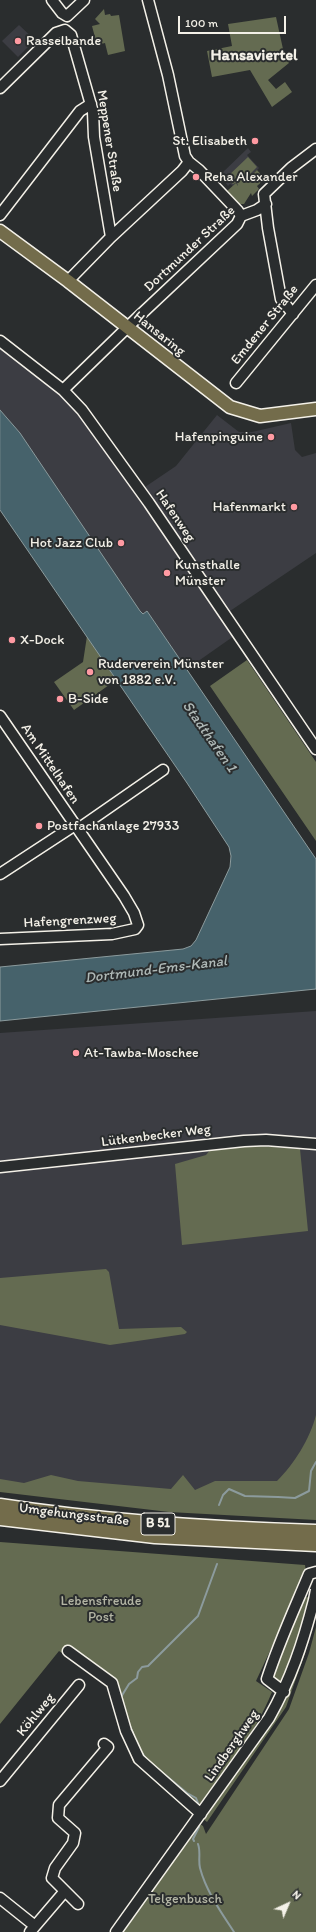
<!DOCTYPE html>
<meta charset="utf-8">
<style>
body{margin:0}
#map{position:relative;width:316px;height:1932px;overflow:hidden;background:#2a2d2e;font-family:Itim,sans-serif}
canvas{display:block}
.north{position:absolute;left:268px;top:1884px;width:40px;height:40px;-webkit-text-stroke:3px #2a2d2e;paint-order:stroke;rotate:44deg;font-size:11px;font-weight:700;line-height:16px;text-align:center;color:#f4f1e8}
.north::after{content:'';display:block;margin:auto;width:14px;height:18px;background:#f4f1e8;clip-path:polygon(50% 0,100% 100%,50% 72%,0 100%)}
.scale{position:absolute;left:178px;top:16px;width:108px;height:18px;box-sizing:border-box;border:2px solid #f4f1e8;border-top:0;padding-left:5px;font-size:12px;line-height:14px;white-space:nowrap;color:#f4f1e8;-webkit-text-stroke:3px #2a2d2e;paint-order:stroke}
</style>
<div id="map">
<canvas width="316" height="1932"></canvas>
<div class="north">N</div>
<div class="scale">100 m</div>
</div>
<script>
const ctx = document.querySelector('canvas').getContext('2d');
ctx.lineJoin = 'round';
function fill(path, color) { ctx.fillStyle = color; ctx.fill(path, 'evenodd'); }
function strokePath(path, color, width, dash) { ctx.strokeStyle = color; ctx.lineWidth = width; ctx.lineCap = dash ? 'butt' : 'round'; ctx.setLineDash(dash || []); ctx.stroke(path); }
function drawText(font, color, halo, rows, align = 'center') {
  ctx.font = font + ' Itim,sans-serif'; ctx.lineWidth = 4; ctx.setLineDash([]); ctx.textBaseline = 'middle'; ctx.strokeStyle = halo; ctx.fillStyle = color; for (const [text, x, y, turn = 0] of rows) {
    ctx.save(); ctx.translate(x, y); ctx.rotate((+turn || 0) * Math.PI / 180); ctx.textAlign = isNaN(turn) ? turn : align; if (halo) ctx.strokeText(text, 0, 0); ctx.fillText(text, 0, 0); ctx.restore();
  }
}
fill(new Path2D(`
 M19,25L35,40L18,57L2,41Z
 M248,148L251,152L247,155L259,168L246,181L244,187H239L236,183L233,186L230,184L228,186L220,175Z
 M0,346L61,392L111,454L234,636L187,669L147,611L143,614L140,611L20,433L0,410Z
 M217,415L239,432H252L291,423L295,450L302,457L316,453V553L230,611L145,487L176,466Z
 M316,1011V1505L0,1484V1033Z`), '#3c3d43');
fill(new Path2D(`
 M104,9L105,15L110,14L111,16L119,15L125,51L108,55L105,43L97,45L92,26L100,24L95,19Z
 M276,17L283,49L289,63L268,80L276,89L285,82L292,92L272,107L250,70L212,77L207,51L232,46L228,24Z
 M248,157L257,167L244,180L245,182L257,170L265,179L257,186L259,189L252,196L251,193L244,204H239L227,191L236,183L238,186L237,182L233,184L226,178Z
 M87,636L116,680L74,710L54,682L83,662Z
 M247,660L316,762V841L210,686Z
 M260,1146L300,1149L308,1231L182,1245L175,1164L206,1155L211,1149Z
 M106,1269L109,1272L119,1329L181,1327L187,1332L185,1334L110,1345L0,1325V1278Z
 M316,1415V1520L169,1512L0,1492V1479L24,1483L51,1475L78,1481L171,1489L183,1475L195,1490L215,1481H277C294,1464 310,1439 316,1415Z
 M0,1542L305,1565L306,1573L256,1681L272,1692C254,1735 229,1767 201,1804L195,1805L140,1757L120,1702L105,1682L59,1651L0,1724Z
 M303,1597H309L301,1633L285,1680L280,1683L272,1677Z
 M315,1617L305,1653L286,1707L207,1822L202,1818L261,1737Z
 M316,1627V1932H120L197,1825L200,1824L203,1826L206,1834L289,1709L309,1653Z
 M126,1741L194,1813V1816L133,1762Z`), '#646b51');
const water = new Path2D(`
 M0,410L20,433L140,611L143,614L147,611L316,859V989L0,1021V967L183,949L191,946L196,940L230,867L231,856L229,847L187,783L0,510Z`);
fill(water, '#46626b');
strokePath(water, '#8c9b9d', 1);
strokePath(new Path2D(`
 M219,1505L223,1495L229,1489L245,1496L278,1497L295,1498L309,1491L311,1471L316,1462
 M121,1697L129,1684L137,1678L138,1672L142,1667L148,1666L198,1616L217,1564
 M129,1724L133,1733
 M140,1750L147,1760
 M152,1764L187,1793L196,1798L198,1803
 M194,1841L193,1839L199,1827
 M198,1844C201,1852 198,1860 200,1868C206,1891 221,1912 234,1932`), '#8c9b9d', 2);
const minor = new Path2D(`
 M52,0L62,13L67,16L84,0
 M148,0L168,75L185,156L189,162L199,170L238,211L241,216
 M0,88L56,33L65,30L71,35L93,112L94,137L111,237
 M0,215L80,111L91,104
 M68,281L111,237L182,171L189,162
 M293,314L281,299L268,228L264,194L291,168L316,149
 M0,341L63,390L82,410L149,503L316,749
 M236,383L316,285
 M63,390L137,318L237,224L241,216L257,210L266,204
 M0,716L124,896L134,913L138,925L135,929L112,934L0,939
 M78,829L163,770
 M0,874L75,825
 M0,1167L244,1141L266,1140L316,1144
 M68,1651L112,1683L126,1731L139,1759L201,1814
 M284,1692L267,1679C279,1642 294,1610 309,1574L316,1572
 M0,1781L79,1685
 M0,1898L35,1926
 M78,1904L52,1878L55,1868L73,1843L75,1833L58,1818L59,1805L108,1747L104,1744
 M30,1932L65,1891
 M116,1932L269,1718C291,1679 303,1643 314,1600`);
const major = new Path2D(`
 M0,231L68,281L230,407L260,416L316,409`);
const highway = new Path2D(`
 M0,1506C104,1522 210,1529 316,1532
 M0,1518L155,1536L316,1544`);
strokePath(minor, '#f4f1e8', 13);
strokePath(major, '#f4f1e8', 15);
strokePath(highway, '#f4f1e8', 17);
strokePath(minor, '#2a2d2e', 10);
strokePath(major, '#736c4b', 12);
strokePath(highway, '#736c4b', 14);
const minorBridge = new Path2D(`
 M314,1600L316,1590`);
strokePath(minorBridge, '#f4f1e8', 13, []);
strokePath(minorBridge, '#2a2d2e', 10);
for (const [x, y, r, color] of [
 [18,41,4,"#ff9aa2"],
 [255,141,4,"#ff9aa2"],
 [196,177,4,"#ff9aa2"],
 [271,437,4,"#ff9aa2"],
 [294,507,4,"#ff9aa2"],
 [121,543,4,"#ff9aa2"],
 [167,573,4,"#ff9aa2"],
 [12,640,4,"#ff9aa2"],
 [90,672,4,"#ff9aa2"],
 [60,699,4,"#ff9aa2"],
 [39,826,4,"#ff9aa2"],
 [76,1053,4,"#ff9aa2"]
]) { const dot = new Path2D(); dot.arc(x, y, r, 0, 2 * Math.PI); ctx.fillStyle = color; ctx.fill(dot); strokePath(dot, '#2a2d2e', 1.5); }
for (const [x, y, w] of [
 [158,1524,34]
]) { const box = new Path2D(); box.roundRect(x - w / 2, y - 11, w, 22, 3); ctx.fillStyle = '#2a2d2e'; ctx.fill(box); strokePath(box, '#f4f1e8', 1); }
drawText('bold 13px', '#f4f1e8', null, [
 ["B 51",158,1524]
]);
drawText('14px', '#f4f1e8', '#2a2d2e', [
 ["Rasselbande",26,41],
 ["St. Elisabeth",247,141,"right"],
 ["Reha Alexander",204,177],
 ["Hafenpinguine",263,437,"right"],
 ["Hafenmarkt",286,507,"right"],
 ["Hot Jazz Club",113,543,"right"],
 ["Kunsthalle",175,565],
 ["Münster",175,581],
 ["X-Dock",20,640],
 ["Ruderverein Münster",98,664],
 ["von 1882 e.V.",98,680],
 ["B-Side",68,699],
 ["Postfachanlage 27933",47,826],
 ["At-Tawba-Moschee",84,1053]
], 'left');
drawText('14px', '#f4f1e8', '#2a2d2e', [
 ["Meppener Straße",109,141,81],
 ["Dortmunder Straße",190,249,-43],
 ["Emdener Straße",265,325,-51],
 ["Hansaring",159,334,39],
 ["Hafenweg",175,516,56],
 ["Am Mittelhafen",50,764,56],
 ["Hafengrenzweg",70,921,-3],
 ["Lütkenbecker Weg",156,1136,-7],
 ["Umgehungsstraße",74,1515,7],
 ["Köhlweg",36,1715,-51],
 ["Lindberghweg",232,1746,-55]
]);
drawText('14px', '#b3b5a4', '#2a2d2e', [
 ["Lebensfreude",101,1601],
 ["Post",101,1617],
 ["Telgenbusch",185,1899]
]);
drawText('italic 15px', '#aeb8b6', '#2a2d2e', [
 ["Stadthafen 1",209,737,55],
 ["Dortmund-Ems-Kanal",156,970,-7]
]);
drawText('bold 16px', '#f4f1e8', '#2a2d2e', [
 ["Hansaviertel",254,56]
]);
</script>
